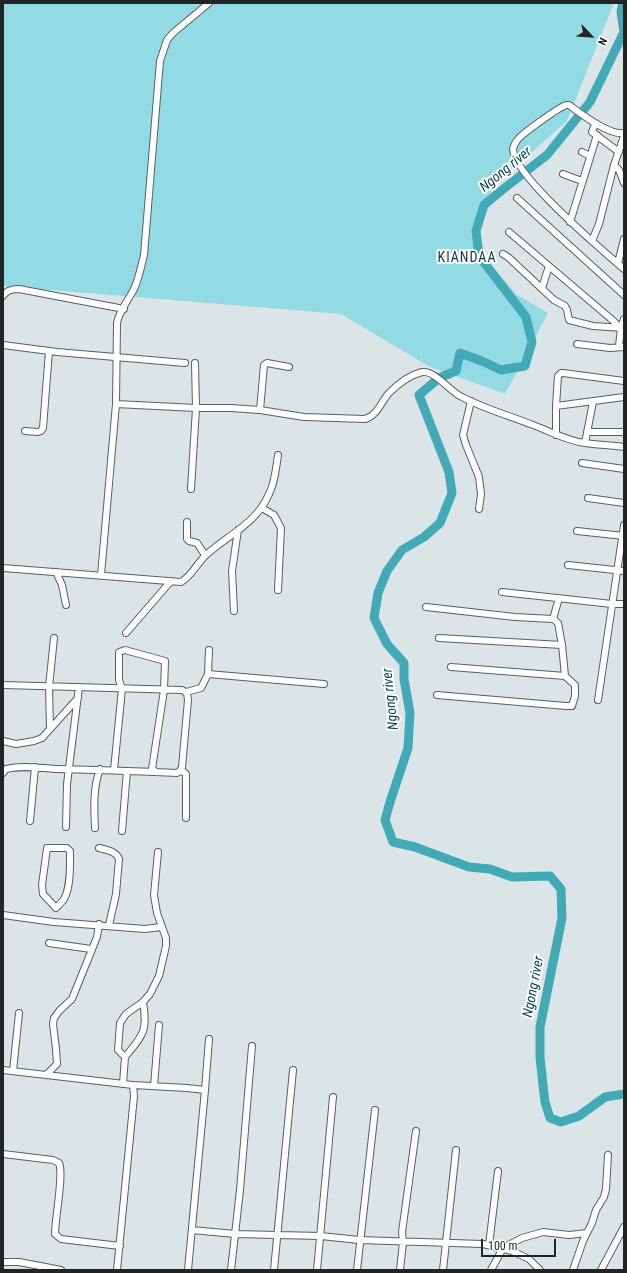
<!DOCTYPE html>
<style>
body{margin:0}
#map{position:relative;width:627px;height:1273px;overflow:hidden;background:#dbe5e7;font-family:"Roboto Condensed",sans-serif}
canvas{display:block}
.frame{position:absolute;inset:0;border:4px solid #222526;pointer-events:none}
.north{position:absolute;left:571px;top:16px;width:40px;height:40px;-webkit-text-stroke:3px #fff;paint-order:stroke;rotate:115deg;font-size:11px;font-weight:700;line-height:16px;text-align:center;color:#222526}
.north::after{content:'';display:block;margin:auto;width:14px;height:18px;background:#222526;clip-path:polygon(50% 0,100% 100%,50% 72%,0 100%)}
.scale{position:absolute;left:481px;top:1239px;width:75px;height:18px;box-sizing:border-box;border:2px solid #222526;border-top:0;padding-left:5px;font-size:12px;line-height:14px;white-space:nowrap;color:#222526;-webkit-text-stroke:3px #fff;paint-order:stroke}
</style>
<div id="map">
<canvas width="627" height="1273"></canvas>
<div class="frame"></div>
<div class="north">N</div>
<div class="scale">100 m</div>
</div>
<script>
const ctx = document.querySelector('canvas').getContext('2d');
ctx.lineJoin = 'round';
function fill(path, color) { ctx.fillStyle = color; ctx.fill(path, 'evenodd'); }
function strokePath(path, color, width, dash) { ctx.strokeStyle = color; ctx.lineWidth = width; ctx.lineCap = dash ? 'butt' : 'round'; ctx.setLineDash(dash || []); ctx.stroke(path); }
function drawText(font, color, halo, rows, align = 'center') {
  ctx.font = font + ' "Roboto Condensed",sans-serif'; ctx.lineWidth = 4; ctx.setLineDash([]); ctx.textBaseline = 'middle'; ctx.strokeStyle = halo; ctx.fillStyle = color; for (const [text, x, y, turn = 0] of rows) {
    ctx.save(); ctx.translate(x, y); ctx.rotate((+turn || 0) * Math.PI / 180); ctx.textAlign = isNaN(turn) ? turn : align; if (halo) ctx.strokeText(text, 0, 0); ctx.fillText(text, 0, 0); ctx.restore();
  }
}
fill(new Path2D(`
 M3,3H614L567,121L492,187L473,245L517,295L548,313L505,394L428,366L341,314L3,286Z`), '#92dbe5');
strokePath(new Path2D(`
 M623,3L621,12L624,32
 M624,32L590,102L547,155L502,190L484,205L476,231L479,256L526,317L532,342L525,366L501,370L482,361L460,353L456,371L439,378L419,395L449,472L452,493L440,523L424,537L402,550L387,571L378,593L374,618L387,644L404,663V679L410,713L408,748L390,802L385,820L393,842L415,847L469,867L490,869L512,877L550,876L561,889L562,918L540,1027V1057L543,1085L545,1102L550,1118L561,1122L579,1116L605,1097L624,1094`), '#42aab7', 9);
const minor = new Path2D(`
 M595,124L592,132L619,152
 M624,133C610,136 581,114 569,105H566C558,108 526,131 519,138C516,141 514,145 513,149C513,175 602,250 624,269
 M582,152L590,156
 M614,165L619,170L624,183
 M563,174L582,181
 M517,198L624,295
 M570,222L597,135
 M509,232L610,318L621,328
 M592,241L599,224L614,165L624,136
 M503,254L508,257L554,300L565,306L567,310L569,320L593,326L624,328
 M618,263L624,239
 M542,288L549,266
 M3,296C6,290 13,289 19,289L124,309
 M577,344L610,348L624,347
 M3,345L57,352L185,363
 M619,346L621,328L624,319
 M471,401L463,435L466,445L479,477L481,494L479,509
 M116,404L196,408H231L260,410L304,417L365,419C377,416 381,402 389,393C398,384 410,375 422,372C435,370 450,392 462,397C485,409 510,416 533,425C550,431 567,441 585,443C597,445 611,445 624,447
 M556,406L624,397
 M260,410L264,365L267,363L289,367
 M25,431L38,432L41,431L43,428L49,351
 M587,432H624
 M556,435V406L558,376L561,373H563L624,381
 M585,443L593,402
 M582,463L624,469
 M191,489L196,408L195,363
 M588,498L624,503
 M262,508L274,515L281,528L278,590
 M187,522V539L189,541L197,543L205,555
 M577,531L624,536
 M568,565L624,571
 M3,568L181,582C192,576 197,563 206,555C228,535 257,523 269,494C275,483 276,468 278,455
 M56,572L62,585L66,605
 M101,575L116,404L117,323C119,311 129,299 134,289C139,278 141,267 144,255L160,61L167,40L173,33L209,3
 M502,592L612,604H624
 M426,607L515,617L553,619
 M234,611L232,571L238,530
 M126,633L171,581
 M439,638L562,645
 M451,667L565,676
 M208,674L209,650
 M3,685L182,690L187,693L188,700L182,767L180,771L177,773C136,771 95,770 55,769C38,768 22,765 6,769L3,773
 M186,692L201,688L208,674L324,684
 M437,695L566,706H572L575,696V685L565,676L562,645L558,623L553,619L559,598
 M598,700L624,525
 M50,729L49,687L54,638
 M3,741L16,744L34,741L42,738L78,698
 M114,770L122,689L119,680V652L125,650L165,661L164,690L152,769L156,772
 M180,771L184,772L186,774V818
 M30,821L35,767
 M66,827L67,784L79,687
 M95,828C94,809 93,787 100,769
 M122,831L127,771
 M47,848H67L70,851C70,864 71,887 64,899C62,902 59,905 56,908L43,894L42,885Z
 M99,848C107,850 116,851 119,859L116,894L109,925
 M3,915L54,922L145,929L161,927
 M49,943L91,949
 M125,1057C143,1035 148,1032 143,1002
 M3,1070L133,1085L134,1096L117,1270
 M13,1071L19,1013
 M46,1075L57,1064L56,1049L53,1024L54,1018L60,1010L72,999L97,937L99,924
 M123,1084L125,1057L118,1050L120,1023L126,1014L143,1002L150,994L159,976L166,946V938L157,913L154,895L158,852
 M133,1085L187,1088L205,1090L188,1270
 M154,1086L159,1025
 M205,1090L209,1039
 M3,1154L53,1160L59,1163C64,1174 55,1218 55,1234L61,1239L120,1246
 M192,1230L235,1234L321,1236L359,1240L483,1244L512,1251L529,1259L540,1270
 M489,1245L498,1171
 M3,1262H19L61,1270
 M231,1270L240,1190L252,1046
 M274,1270L293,1070
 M317,1270L333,1097
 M357,1270L375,1110
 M400,1270L403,1242L402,1232L416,1131
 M443,1270L456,1150
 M491,1270L503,1248L522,1238L543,1232L569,1235L587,1233
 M573,1270L583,1241L592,1223L596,1210L604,1197L606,1189L608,1155
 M601,1270L624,1227`);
strokePath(minor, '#575f61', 8);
strokePath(minor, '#fff', 6);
drawText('italic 14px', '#03454c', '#fff', [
 ["Ngong river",506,170,-39],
 ["Ngong river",391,699,-96],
 ["Ngong river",534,987,-79]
]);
ctx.letterSpacing = '1px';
drawText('14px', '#15373b', '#fff', [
 ["KIANDAA",467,258]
]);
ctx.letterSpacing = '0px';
</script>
